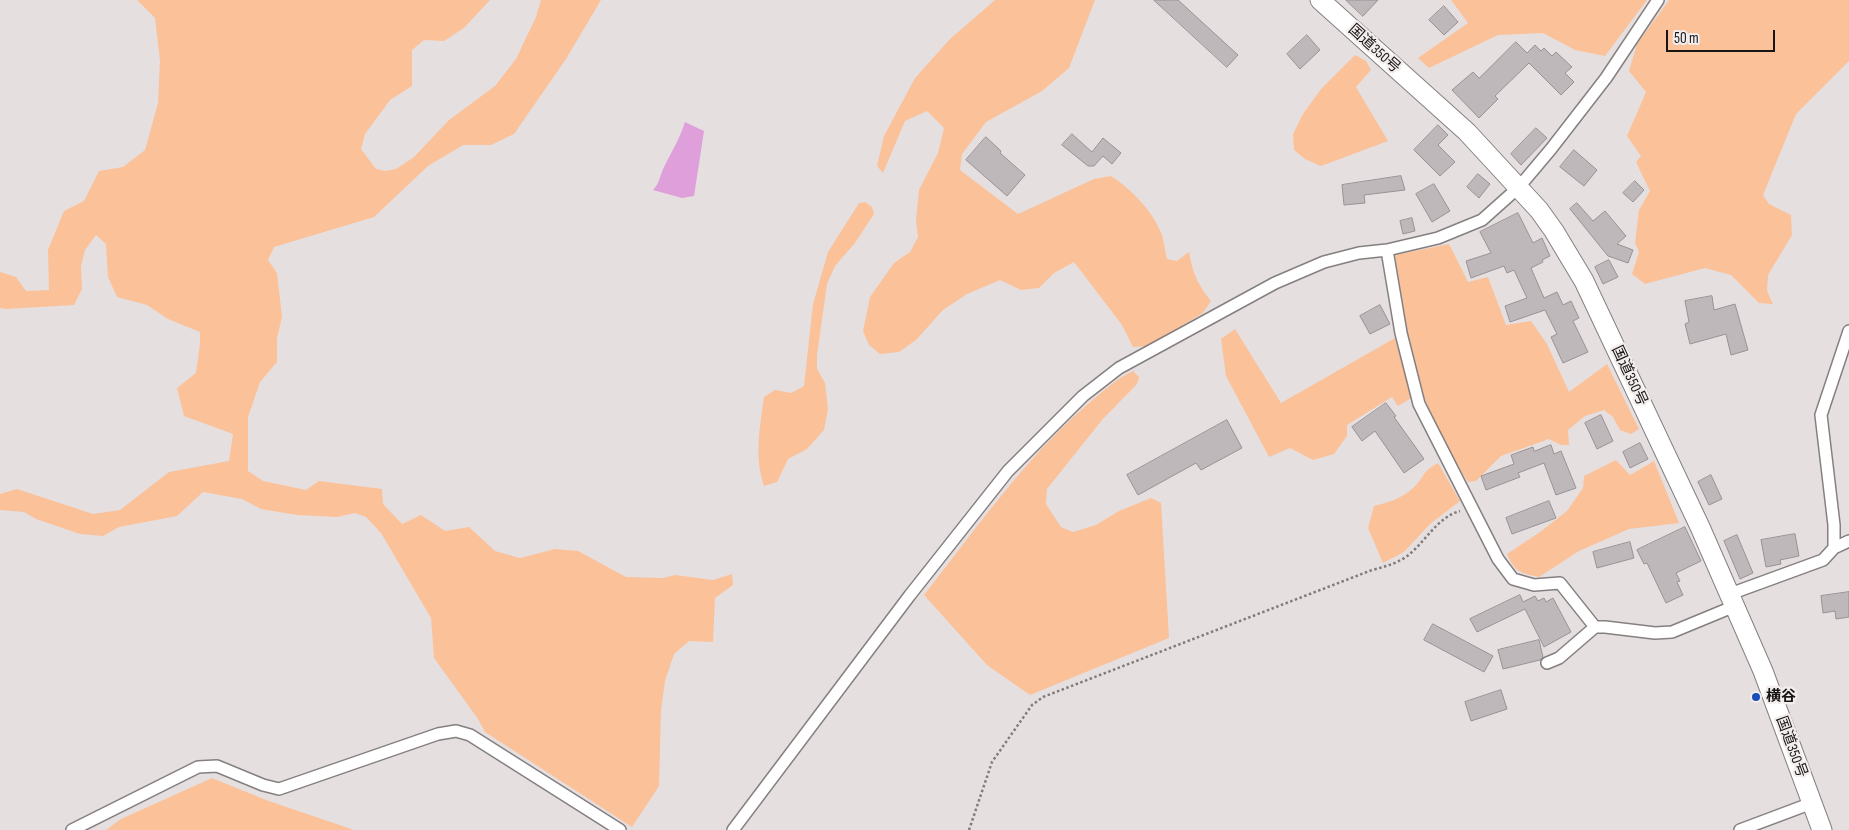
<!DOCTYPE html>
<meta charset="utf-8">
<style>
body{margin:0}
#map{position:relative;width:1849px;height:830px;overflow:hidden;background:#e6dfe0;font-family:"Sofia Sans Condensed",sans-serif}
canvas{display:block}
.scale{position:absolute;left:1666px;top:30px;width:109px;height:22px;box-sizing:border-box;border:2px solid #171515;border-top:0;padding-left:6px;font-size:15px;line-height:18px;white-space:nowrap;color:#171515;-webkit-text-stroke:4px #f3eded;paint-order:stroke}
</style>
<div id="map">
<canvas width="1849" height="830"></canvas>
<div class="scale">50 m</div>
</div>
<script>
const ctx = document.querySelector('canvas').getContext('2d');
ctx.lineJoin = 'round';
function fill(path, color) { ctx.fillStyle = color; ctx.fill(path, 'evenodd'); }
function strokePath(path, color, width, dash) { ctx.strokeStyle = color; ctx.lineWidth = width; ctx.lineCap = dash ? 'butt' : 'round'; ctx.setLineDash(dash || []); ctx.stroke(path); }
function drawText(font, color, halo, rows, align = 'center') {
  ctx.font = font + ' "Sofia Sans Condensed","Noto Sans JP",sans-serif'; ctx.lineWidth = 4.5; ctx.setLineDash([]); ctx.textBaseline = 'middle'; ctx.strokeStyle = halo; ctx.fillStyle = color; for (const [text, x, y, turn = 0] of rows) {
    ctx.save(); ctx.translate(x, y); ctx.rotate((+turn || 0) * Math.PI / 180); ctx.textAlign = isNaN(turn) ? turn : align; if (halo) ctx.strokeText(text, 0, 0); ctx.fillText(text, 0, 0); ctx.restore();
  }
}
fill(new Path2D(`
 M137,0H490L464,28L444,41L424,40L412,50V86L390,100L365,134L361,149L376,169L385,171L396,169L414,157L449,120L495,86L516,59L536,17L541,0H601L566,59L514,134L491,145H463L428,166L374,217L274,247L268,260L277,273L282,317L277,338V362L260,382L248,417V471L263,481L306,490L319,481L382,489L383,504L402,524L421,515L445,531L469,527L495,551L520,558L555,549L578,551L626,577L663,578L675,575L713,580L732,574L733,585L715,598L713,642L689,641L674,654L665,681L661,710L659,786L632,827L485,732L478,719L434,658L431,618L381,533L366,517L355,513L337,517L297,515L261,509L242,499L203,492L177,516L119,527L103,536L80,534L36,519L24,512L0,510V494L17,489L93,514L120,510L169,472L229,461L233,434L184,416L177,388L196,373L200,344V332L168,319L147,305L117,297L108,277L106,244L96,235L85,250L81,266L82,289L74,305L6,309L0,308V272L16,277L26,291L49,290L48,250L64,211L84,201L99,171L123,167L145,150L158,103L160,61L155,18Z
 M995,0H1095L1069,68L1042,91L986,122L962,154L960,170L1018,214L1094,179L1111,176C1132,190 1153,211 1162,235C1164,243 1165,251 1167,259L1177,261L1189,252C1193,274 1197,283 1211,301L1203,313L1147,346L1133,347L1122,325L1074,262L1054,273L1039,288L1021,290L1000,280L967,294L943,310L916,340L899,352L880,354L869,345L863,331L870,297L894,263L910,252L918,237L916,220L919,190L938,153L944,128L927,111L905,121L883,173L877,166L884,136L915,78L950,39Z
 M1451,0H1647L1605,56L1575,50L1543,33L1498,35L1429,68L1418,58L1468,23Z
 M1669,0H1849V61L1796,114L1763,195L1769,204L1791,215L1792,235L1768,275L1767,291L1773,304L1759,303L1731,275L1705,268L1645,284L1632,274L1639,252L1635,243L1639,210L1650,191L1636,162L1641,156L1627,136L1646,92L1629,71L1637,44Z
 M1355,55L1366,61L1371,70L1356,87L1388,141L1321,166L1305,159L1294,150L1293,134L1303,114L1321,89Z
 M865,202L872,207L874,214L855,243L835,266L827,284L817,355V369L825,383L828,409L824,430L807,449L788,459L777,482L764,486C754,456 760,427 764,397L775,390L791,393L804,386L813,304L828,252L859,203Z
 M1449,244L1468,282L1488,277L1506,325L1531,321L1547,344L1569,392L1607,364L1639,429L1631,434L1620,430L1613,417L1604,410L1585,416L1568,430L1569,445H1561L1549,439L1501,456L1476,481L1468,482L1454,461L1424,398L1404,319L1395,255Z
 M1235,329L1281,403L1395,338L1413,397L1398,406L1392,397L1347,425V436L1334,454L1313,460L1290,448L1269,457L1226,376L1221,339Z
 M1133,371L1139,377L1137,384L1102,420L1047,489L1046,504L1061,527L1073,532L1096,525L1119,511L1151,498L1161,503L1169,638L1030,695L987,665L924,595C976,529 1024,459 1088,404C1102,392 1116,379 1133,371Z
 M1616,460L1630,475L1654,461L1679,523L1629,529L1579,551L1539,577C1520,573 1515,572 1507,554L1540,532L1567,511L1583,488L1584,476Z
 M1438,463L1460,501L1430,524L1404,552L1383,563L1368,528L1374,506C1387,503 1403,498 1413,488C1425,477 1421,472 1438,463Z
 M212,778L266,800L354,830H106L121,819Z`), '#fbc199');
fill(new Path2D(`
 M685,122L704,131L694,196L682,198L653,190C660,183 660,174 665,165C672,151 680,138 685,122Z`), '#de9fdb');
const building = new Path2D(`
 M1154,0H1178L1238,55L1227,67Z
 M1346,0H1378L1363,16Z
 M1444,6L1458,22L1444,35L1429,20Z
 M1307,35L1320,50L1300,69L1287,54Z
 M1516,42L1527,53L1535,45L1541,51L1544,48L1552,56L1556,52L1572,67L1565,73L1574,82L1561,95L1529,63L1495,96L1498,99L1479,118L1452,90L1473,72L1479,78Z
 M1438,125L1448,135L1438,145L1455,162L1440,176L1414,150Z
 M1536,128L1547,138L1521,165L1511,154Z
 M1072,134L1092,152L1103,138L1121,153L1112,164L1103,156L1094,166H1088L1062,145Z
 M986,137L1001,151L1000,153L1025,175L1007,196L966,160Z
 M1574,150L1597,170L1584,186L1560,167Z
 M1478,174L1490,184L1479,198L1467,187Z
 M1401,176L1405,190L1364,195L1365,203L1344,205L1342,185Z
 M1635,181L1644,190L1633,202L1623,193Z
 M1434,184L1450,211L1432,222L1416,194Z
 M1577,203L1593,221L1605,211L1626,236L1617,244L1633,250L1628,263L1608,256L1570,209Z
 M1518,213L1533,243L1542,238L1550,256L1542,260L1543,262L1531,268L1544,298L1557,292L1563,305L1571,301L1579,318L1573,321L1588,352L1563,363L1551,337L1557,334L1545,310L1510,322L1505,306L1527,298L1514,270L1507,273L1504,266L1471,278L1466,261L1491,253L1480,232Z
 M1412,218L1415,231L1403,234L1400,221Z
 M1609,260L1618,277L1603,284L1595,267Z
 M1712,296L1714,310L1735,304L1748,350L1731,355L1726,334L1690,344L1685,324L1689,322L1685,301Z
 M1380,305L1390,324L1370,334L1360,316Z
 M1386,403L1396,416L1394,417L1424,459L1404,473L1375,431L1362,441L1352,427Z
 M1601,415L1613,441L1597,449L1585,423Z
 M1227,420L1242,448L1201,470L1196,463L1138,495L1127,475Z
 M1640,443L1648,459L1630,468L1623,452Z
 M1551,445L1554,454L1561,451L1576,488L1556,495L1544,463L1518,473L1520,477L1486,490L1481,476L1514,464L1511,455L1533,447L1534,451Z
 M1711,475L1722,499L1709,505L1698,482Z
 M1549,501L1556,518L1512,534L1506,518Z
 M1685,527L1701,561L1676,573L1680,581L1677,582L1683,595L1666,603L1647,563L1644,564L1637,550Z
 M1795,534L1799,556L1780,560L1781,564L1766,567L1761,540Z
 M1737,535L1753,573L1740,579L1724,541Z
 M1630,542L1634,558L1597,568L1593,552Z
 M1849,592V617L1836,619L1835,611L1823,613L1821,596Z
 M1520,595L1523,602L1535,596L1538,601L1544,598L1546,602L1553,598L1571,632L1544,647L1525,609L1477,632L1470,619Z
 M1433,624L1493,656L1484,672L1424,640Z
 M1539,640L1543,657L1540,660L1503,669L1498,650Z
 M1501,690L1507,709L1471,721L1465,702Z`);
fill(building, '#beb8bb');
strokePath(building, '#989295', 1);
const minor = new Path2D(`
 M1387,250L1401,333L1419,404L1498,559L1513,579L1534,585L1560,583L1595,627
 M1834,548V525L1821,415L1849,331
 M1730,594L1823,560L1834,548L1849,541
 M1547,663L1559,658L1595,627H1605L1655,633L1672,632L1735,606
 M72,830L198,767L217,766L263,785L279,789L438,734L456,731L470,735L620,830
 M733,830L910,595L1008,471L1083,396L1119,368L1275,283L1324,262L1359,253L1387,250L1438,238L1482,220L1519,187L1551,149L1606,78L1658,0
 M1740,830L1812,803`);
const trunk = new Path2D(`
 M1320,0L1467,132L1539,210L1554,231L1584,281L1700,527L1763,671L1822,830`);
strokePath(minor, '#857f80', 14);
strokePath(trunk, '#857f80', 21);
strokePath(new Path2D(`
 M969,830L992,762L1032,705L1043,697L1372,570C1384,567 1395,564 1406,557C1425,543 1437,517 1460,511`), '#807c7c', 2.5, [2.5, 2.5]);
strokePath(minor, '#fff', 11);
strokePath(trunk, '#fff', 19);
for (const [x, y, r, color] of [
 [1756,697,5,"#184eba"]
]) { const dot = new Path2D(); dot.arc(x, y, r, 0, 2 * Math.PI); ctx.fillStyle = color; ctx.fill(dot); strokePath(dot, '#f3eded', 2); }
drawText('15px', '#171515', '#f3eded', [
 ["国道350号",1374,49,42],
 ["国道350号",1629,376,65],
 ["国道350号",1791,747,70]
]);
drawText('bold 15px', '#171515', '#f3eded', [
 ["横谷",1766,697]
], 'left');
</script>
